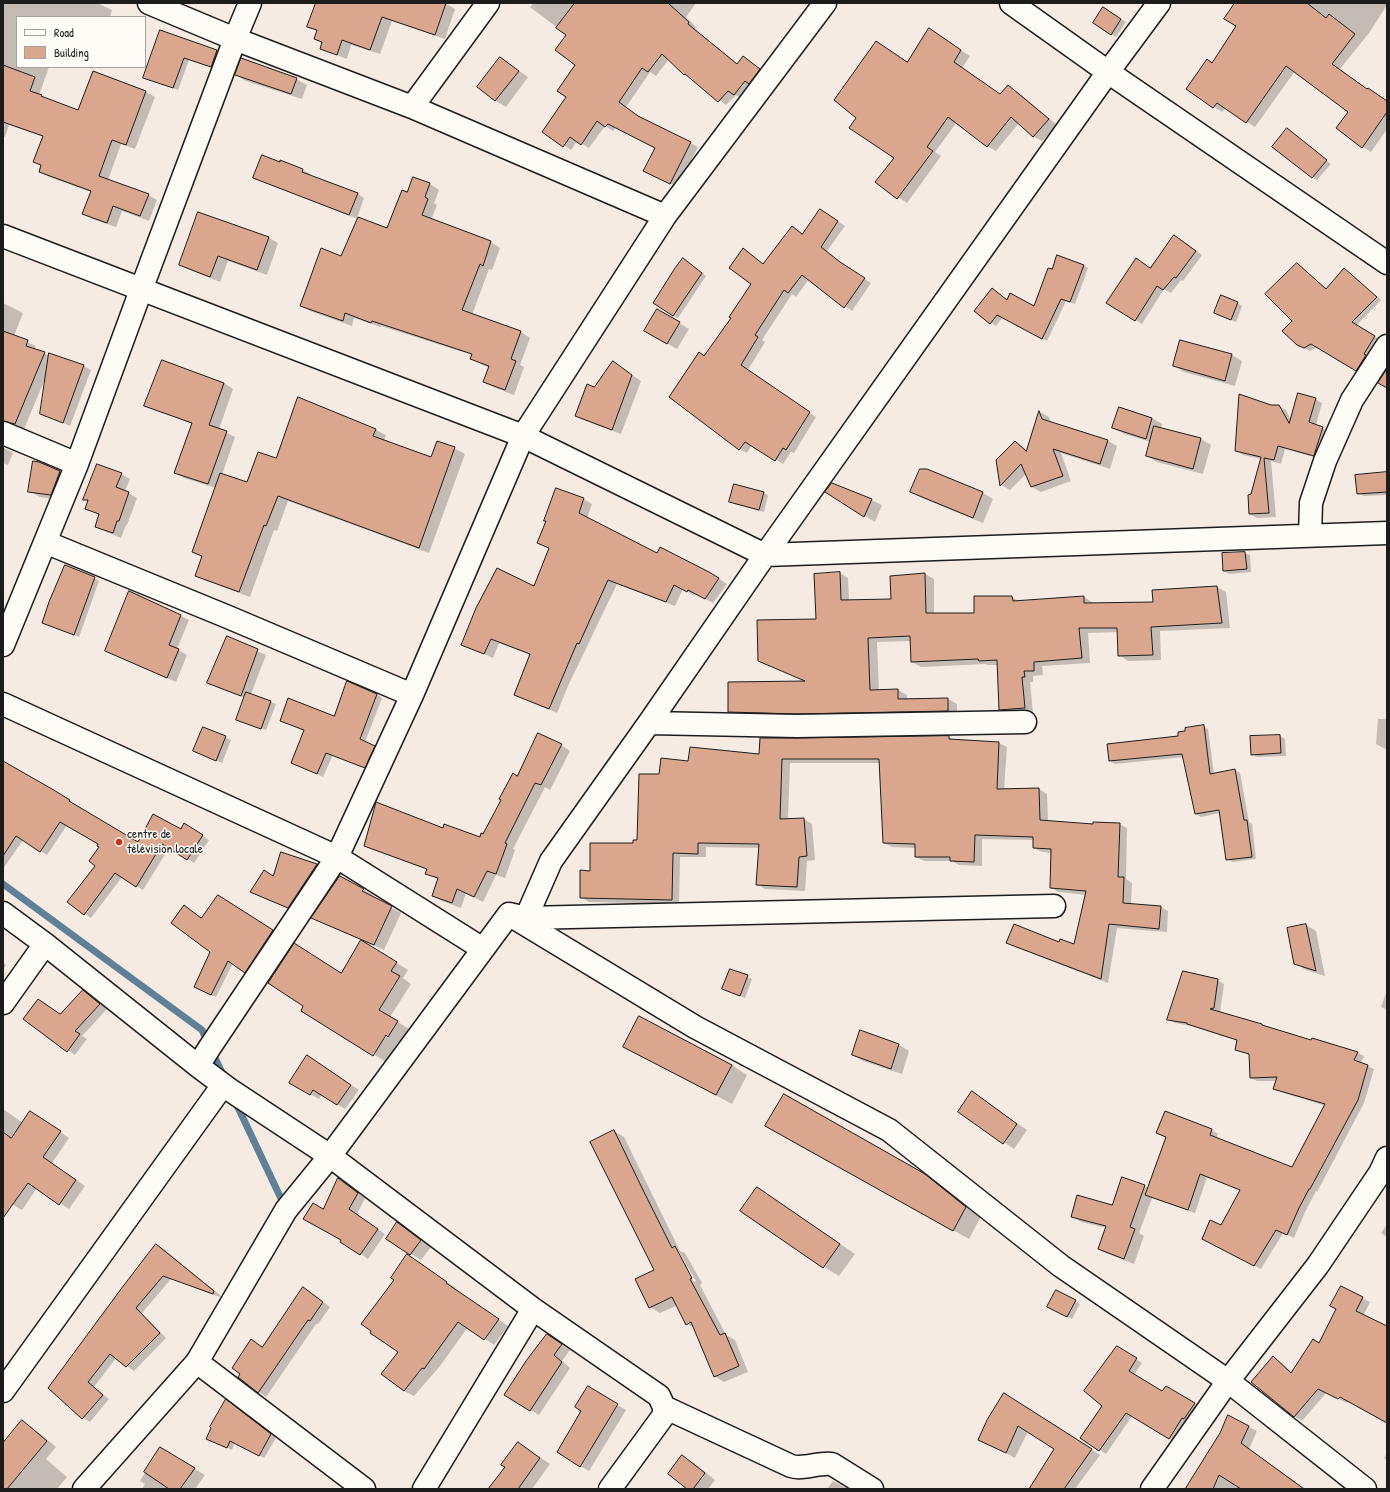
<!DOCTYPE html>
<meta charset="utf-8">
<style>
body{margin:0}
#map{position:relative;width:1390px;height:1492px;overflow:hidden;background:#f6ebe2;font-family:"Patrick Hand",sans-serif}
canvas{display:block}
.frame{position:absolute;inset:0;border:4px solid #1c1c1c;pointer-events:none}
.legend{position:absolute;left:16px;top:16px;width:130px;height:52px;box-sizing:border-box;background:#fdfcf7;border:1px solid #a3a29f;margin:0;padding:5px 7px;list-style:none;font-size:12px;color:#1c1c1c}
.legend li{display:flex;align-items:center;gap:8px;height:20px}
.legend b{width:20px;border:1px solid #a3a29f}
</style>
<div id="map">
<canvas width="1390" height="1492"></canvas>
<div class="frame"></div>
<ul class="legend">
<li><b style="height:5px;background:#fdfcf7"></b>Road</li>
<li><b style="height:11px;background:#daa78e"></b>Building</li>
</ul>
</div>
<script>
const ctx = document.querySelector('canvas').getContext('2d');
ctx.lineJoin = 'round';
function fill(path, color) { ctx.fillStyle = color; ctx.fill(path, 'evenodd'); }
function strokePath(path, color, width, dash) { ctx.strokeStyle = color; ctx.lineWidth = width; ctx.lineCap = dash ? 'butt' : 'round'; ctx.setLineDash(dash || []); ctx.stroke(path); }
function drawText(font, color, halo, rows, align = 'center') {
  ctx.font = font + ' "Patrick Hand",sans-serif'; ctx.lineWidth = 3; ctx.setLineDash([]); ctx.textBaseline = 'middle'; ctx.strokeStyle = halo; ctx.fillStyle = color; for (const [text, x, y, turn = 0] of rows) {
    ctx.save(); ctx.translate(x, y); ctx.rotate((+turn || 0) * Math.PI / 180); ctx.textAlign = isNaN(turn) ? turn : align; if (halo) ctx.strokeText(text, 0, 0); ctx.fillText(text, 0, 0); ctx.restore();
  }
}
fill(new Path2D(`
 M3,3H97L112,10L110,17H17V67H49L39,95L49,100L79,111L94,72L146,92L155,97L135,149L121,144L108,180L148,195L157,200L149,221L122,211L116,227L92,219L84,214L91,192L49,177L40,172L42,166L35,162L44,137L9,125L5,137L3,136Z
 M317,3H445L455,9L445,39L392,21L380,54L351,45L347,59L331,53L321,48L323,43L315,39L318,31L309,26Z
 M534,3H696L686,17L696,27L695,29L738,64L743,57L767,74L742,99L736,95L726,105L685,74L669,59L656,76L650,72L626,107L642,119L698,147L678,187L652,175L656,148L616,127L613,131L605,126L589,148L577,141L571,150L544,132L568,97L577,65L567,35L530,7Z
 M1237,3H1387V5L1369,33L1340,69L1368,90L1387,101V129L1371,152L1363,147L1349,112L1295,71L1255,127L1226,108L1222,112L1187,89L1208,60L1213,63L1237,26Z
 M1108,11L1126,22L1116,37L1111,34Z
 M161,31L222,54L216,69L189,60L178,90L149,80Z
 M938,35L970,56L962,68L1000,95L1008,86L1017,91L1057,125L1042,141L1033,136L1019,123L996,151L987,146L957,122L935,152L941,156L907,203L876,182L895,157L857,118L877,42L907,62Z
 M500,58L528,77L506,107L496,101L479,87Z
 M86,67H94L93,69Z
 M236,75L296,79L307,85L302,99L246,81Z
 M1292,133L1331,164L1317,180L1312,178Z
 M281,162L303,170L310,174L309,175L358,194L364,198L357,218L388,229L407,193L413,178L430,184L439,190L434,203L437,205L431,220L491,242L500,248L492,270L489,269L472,315L521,332L530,338L520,365L524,367L514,395L493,387L484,382L489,368L471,359L472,355L381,326V327L354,318L352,326L310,311L301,305L342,257L358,219L261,181L254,177L280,163Z
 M827,214L845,226L827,251L848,268L871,283L852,311L809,279L796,297L792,294L762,340L765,342L748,370L816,417L794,453L791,452L783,464L752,445L747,453L740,449L700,353L705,356L732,317L753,284L743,250L764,264L793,227L803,234Z
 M268,237L278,243L267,275L228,261L220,282L190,270L180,264Z
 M1181,240L1202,255L1183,281L1181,280L1171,293L1164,289L1142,324L1108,303Z
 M688,262L706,276L678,318L673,315Z
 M1298,264L1327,289L1345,270L1381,300L1356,326L1382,341L1361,373L1317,347L1310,351L1297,345L1294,321Z
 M1084,266L1088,268L1075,304L1066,301L1047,341L1003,317L996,326L975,311L997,292L1007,300L1034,308L1052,271Z
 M3,303L23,313L14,336L36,346L34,349L50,356V355L84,366L91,370L70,426L41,413L47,374L24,429L10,425L3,429Z
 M1237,303L1242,306L1236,322L1215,313Z
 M657,310L689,329L677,349L645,331Z
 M1181,341L1232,355L1242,361L1235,386L1184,372L1174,366Z
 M162,362L224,383L233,389L219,429L235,437L222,475L248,483L276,459L376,430L386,435L384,441L432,458L454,448L465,454L429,553L288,501L277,531L274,530L250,597L207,581L196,575L203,558L193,552L216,488L184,478L175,472L193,424L155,410L146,405Z
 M622,368L641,381L621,434L586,421L576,416L594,388Z
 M1315,399L1322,403L1316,425L1330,432L1321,459L1285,449L1281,464L1271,461L1276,517L1257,518L1250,514L1252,495L1261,459L1243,455L1236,450L1271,406H1279L1286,410L1291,420Z
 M1040,412L1049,417L1051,423L1108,441L1117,446L1110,469L1061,453L1071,481L1041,492L1032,487L1026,474L1010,490L1001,485L998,461L1016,442L1027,450Z
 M1152,418L1162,424L1161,429L1201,439L1211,445L1203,474L1157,462L1147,456L1151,442L1124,434L1113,428Z
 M3,447L13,453L8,465L3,463Z
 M39,463L70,477L61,500L40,497L29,491Z
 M927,470L983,493L993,499L983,523L922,498L912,492Z
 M1387,473V495L1364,496L1358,493Z
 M121,474L130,479L125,491L137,498L127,525H126L121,538L104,531L96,526L100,515L86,508L88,501L84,499Z
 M557,489L584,499L592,504L587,518L657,555L718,578L727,584L713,603L696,594L695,596L683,589L675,606L617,584L568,686L557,713L515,694L531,655L499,643L493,658L463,644L534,588L550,549L538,543L547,521Z
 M826,492L871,500L882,505L875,522Z
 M763,493L768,495L764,512L735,504L730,501Z
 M1245,553L1250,555L1251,572L1229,574L1224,571L1223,554Z
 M840,573L848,578L849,600H892L925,574L934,579V614H975L1012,597L1020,602L1084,597L1092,602L1093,604L1154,603L1217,587L1226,592L1230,628L1160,631L1161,660L1128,661L1119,655L1118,632L1088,633L1090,663L1042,666L1043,675L1033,676V682H1030L1033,713L1009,715L1000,709L999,665H988L986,664L921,667L912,662L911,641L877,642L879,691L898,690L907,695V700L948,699L957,704V715L738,717L729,712L807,682L759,661L817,620Z
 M94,578L99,581L79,637L43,623Z
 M130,592L189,620L177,649L187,655L176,682L106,651Z
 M227,638L266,655L251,694L276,704L266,730L242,722L245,698L216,687L208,683Z
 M376,694L382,698L365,742L380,750L371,770L333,755L323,777L298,765L304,731L281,721L335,717Z
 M1378,719H1387V750L1376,744Z
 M1203,726L1208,729L1214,774L1235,770L1240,773L1249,822L1252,824L1256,859L1232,862L1227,859L1220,813L1201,817L1196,814L1184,757L1115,764L1110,761Z
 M204,728L231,740L222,763L194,751Z
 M1280,736L1285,739L1286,756L1257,757L1252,754L1251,737Z
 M948,737L954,740L999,743L1007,747L1004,790L1039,789L1047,794L1048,822L1094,825L1119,824L1127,828L1126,879L1132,883L1131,904L1161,907L1168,911L1167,932L1117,928L1108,983L1015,947L1007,943H1060L1075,946L1086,895L1059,892L1051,888L1052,853L1042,852L1034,848V840L982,839V866L959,865L952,861H924L916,857V848L892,847L884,843L881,763H790L788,819H804L812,824L815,860L807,861L805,891L765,889L757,884L759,848L706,847V857H680L679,904L589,902L581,897L591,872L638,841L660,775L689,762Z
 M561,745L570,751L550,790L545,787L513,849L515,850L505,878L496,875L483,902L466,893L461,908L442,901L433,896L439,880L427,873L428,870L374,850L365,845L443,829L480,838L502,799L517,777Z
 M3,761L139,843L191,828L209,840L194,863L169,848L143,890L122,877L91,918L69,902L96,865L100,847L99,844L67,825L47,855L23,840L3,869Z
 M282,853L321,868L293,910L256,894L274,877Z
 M363,889L373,895L372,897L401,913L384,950L322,923L313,918Z
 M223,899L277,933L250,975L233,963L216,997L200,990L211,952L202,919Z
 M1306,925L1316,931L1325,976L1306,970L1295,963Z
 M373,948L408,970L403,978L411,984L390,1017L409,1029L400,1043L398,1042L386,1062L302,1010L341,974Z
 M3,963L6,965L3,969Z
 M730,970L752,979L745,998L728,991Z
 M1217,980L1224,984L1220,1013L1262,1024L1269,1028L1312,1041V1039L1358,1053L1364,1056L1361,1063L1374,1069L1364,1103L1317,1192L1316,1191L1305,1212L1294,1238L1283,1233L1261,1269L1208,1241L1221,1226L1241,1190L1207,1177L1195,1213L1152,1198L1139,1233L1144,1236L1134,1264L1108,1254L1099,1249L1107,1228L1081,1222L1072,1216L1113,1206L1122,1178L1149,1188L1167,1138L1157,1133L1166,1112L1212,1130L1218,1134L1216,1139L1293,1168L1326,1106L1281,1092L1274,1088L1277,1081H1257L1251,1078L1250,1055L1236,1049L1238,1041L1191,1026L1175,1023L1168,1019Z
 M1387,990V1010L1381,1007Z
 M83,991L107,1009L82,1036L87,1039L75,1055L25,1019L38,1000L61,1015Z
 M861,1032L899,1045L909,1051L902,1074L863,1061L853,1055Z
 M624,1047L732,1065L747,1075L732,1104Z
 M307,1056L359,1090L345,1109L322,1095L319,1099L291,1083Z
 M973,1093L1027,1130L1014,1149L959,1112Z
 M784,1095L941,1184L981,1216L969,1239L782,1135Z
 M3,1109L23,1123L30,1112L69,1138L52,1163L85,1186L69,1209L37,1188L22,1210L3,1199Z
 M614,1131L624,1137L680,1251L685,1253L702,1283L700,1285L726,1335L735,1340L748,1372L724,1382L714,1376L694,1328L687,1324L678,1305L660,1313L650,1307L655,1271ZM676,1250H678L696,1281L694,1282Z
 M338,1179L365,1198L357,1214L385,1234L368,1259L342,1240L324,1210Z
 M757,1189L773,1198L855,1254L839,1276L824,1267Z
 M398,1224L431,1247L421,1260L387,1239Z
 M1387,1224V1237L1381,1233Z
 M157,1245L164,1249L221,1296L220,1297L171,1279L142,1313L166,1338L134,1371L116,1358L94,1387L109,1399L90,1422L83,1418L49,1388Z
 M407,1255L456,1288L455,1290L508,1326L494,1345L468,1327L440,1366L414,1396L404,1391L399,1352L395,1280Z
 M311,1293L330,1307L318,1324H316L266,1397L239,1377L252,1341L263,1347Z
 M1362,1298L1370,1302L1363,1316L1387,1327V1424L1348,1401L1347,1403L1326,1393L1302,1421L1294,1416L1273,1358L1281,1362L1293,1373Z
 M1075,1301L1080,1304L1072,1319L1054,1309Z
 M556,1340L570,1350L562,1361L570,1368L539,1415L506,1395Z
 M1123,1350L1142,1363L1134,1375L1163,1392L1166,1387L1200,1407L1175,1442L1132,1416L1106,1454L1081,1438L1103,1405Z
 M588,1388L626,1410L589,1471L580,1466L582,1411Z
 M1014,1399L1100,1455L1075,1489H1030L1055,1449L1028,1431L1015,1458L979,1439Z
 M231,1404L276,1438L264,1458L235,1442L232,1450L212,1441Z
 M1229,1417L1257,1431L1249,1449L1306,1489H1186L1221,1434Z
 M23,1422L32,1427L56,1447L46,1459L67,1477L57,1489H3V1445Z
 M519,1443L550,1464L532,1489H489L506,1467Z
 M160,1448L205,1475L195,1489H142L145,1484L140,1481Z
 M1387,1453V1460L1384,1458Z
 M682,1457L693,1462L715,1480L708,1489H688Z
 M833,1481L844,1487L847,1489H827Z`), '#0003');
strokePath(new Path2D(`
 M3,884L202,1030L224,1077
 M235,1101L285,1207`), '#608098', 7);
const building = new Path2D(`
 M316,3H446L435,35L382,17L370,50L342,40L337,55L320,49L322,42L314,39L317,30L307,27Z
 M575,3H668L689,22L688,24L737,64L743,56L760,69L749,84L745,81L734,95L728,91L718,102L685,74L684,75L662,54L648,72L642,68L619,102L638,116L691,142L670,184L643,171L655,148L608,124L605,127L597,121L581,145L570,137L563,147L542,132L566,97L557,91L575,65L555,50L566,35L556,28Z
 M1235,3H1307L1326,18L1329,14L1355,34L1332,64L1367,89L1368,88L1387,101V112L1362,148L1336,128L1348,112L1286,66L1246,123L1217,103L1213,108L1186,89L1207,59L1212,63L1236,26L1224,19Z
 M1103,7L1121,19L1111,35L1093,23Z
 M929,28L961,50L954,62L1000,94L1008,85L1049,119L1033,137L1011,117L987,147L948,117L927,147L933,151L897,199L875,182L894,158L849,128L856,118L834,100L876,41L907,62Z
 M160,30L217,50L211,67L184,58L173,88L143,78Z
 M500,57L519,71L495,101L477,87Z
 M241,58L297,78L291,94L235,75Z
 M3,65L35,77L30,91L42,95L41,96L78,110L93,71L146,91L126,145L112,140L99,176L149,194L140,216L113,206L107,223L82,214L91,191L39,172L41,165L33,162L43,136L3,122Z
 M1287,128L1327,160L1312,178L1272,147Z
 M262,155L280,162V160L303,169L302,172L358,193L349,215L253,178Z
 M413,177L430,183L425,197L428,199L422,215L491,241L483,266L480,264L462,310L521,331L511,359L516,361L505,390L483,382L489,366L470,359L472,354L372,321L371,323L345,313L343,321L300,306L321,248L341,256L358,217L387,228L402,190L407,192Z
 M820,209L838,221L821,247L840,262L865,278L844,308L802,275L788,293L784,290L755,335L758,337L741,365L810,412L786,450L783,448L775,461L745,442L739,450L669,397L699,352L704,356L731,318L729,317L751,284L729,268L743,248L763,264L792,226L802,234Z
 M198,212L269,237L257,270L218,256L210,277L179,265Z
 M1174,235L1196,251L1176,278L1174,277L1163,290L1157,286L1135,321L1106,303L1136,258L1150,268Z
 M1057,255L1084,265L1070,302L1061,299L1042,339L997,315L990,324L974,311L992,288L1007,300L1010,293L1034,306L1048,268L1052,269Z
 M683,258L702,273L673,316L653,303L675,268Z
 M1297,263L1326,289L1344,268L1377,297L1352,322L1375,336L1364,354L1366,355L1356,371L1311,344L1304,348L1297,345L1282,331L1292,321L1265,294Z
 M1221,295L1238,302L1231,320L1214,313Z
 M657,309L680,322L667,344L644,331Z
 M3,331L28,340L26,346L45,352L15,424L3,421Z
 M1180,340L1232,354L1225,381L1173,366Z
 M49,353L84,365L63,423L40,414Z
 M162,360L224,383L209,425L227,431L208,484L174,473L192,423L144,406Z
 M613,361L632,375L612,430L575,416L587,384L594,387Z
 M1387,369V388L1378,383Z
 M1298,393L1316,398L1309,422L1323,427L1315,452L1314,456L1278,446L1274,460L1264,458L1269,513L1249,514L1248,495L1251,494L1261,457L1235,451L1239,394L1271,405H1279L1289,423Z
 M298,397L376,429L373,436L431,457L437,441L455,447L419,548L278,496L266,526L264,525L239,592L195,576L202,556L192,552L220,473L247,482L258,452L276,458Z
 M1119,407L1152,418L1146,439L1112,428Z
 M1039,411L1042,419L1108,440L1100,464L1053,449L1063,476L1031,487L1021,464L1000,486L996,460L1015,441L1026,451Z
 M1154,426L1201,438L1193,469L1146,456Z
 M33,461L39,462L60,471L51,495L28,492Z
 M97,464L122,473L116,487L129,492L119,521H117L113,533L95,527L99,514L85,509L88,500H83Z
 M920,469H927L983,492L973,518L910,492Z
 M1387,472V492L1357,494L1355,475Z
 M832,483L872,499L864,517L825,492Z
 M734,484L764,492L759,510L729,502Z
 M556,488L584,498L579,513L657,553L660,547L709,572L719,578L705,599L688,590L687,592L674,585L666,602L608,580L579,644L577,643L549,709L514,695L530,654L491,639L484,654L461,645L476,608L497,568L534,586L549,548L537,543L546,521H544Z
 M1245,552L1247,569L1223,571L1222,553Z
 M65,565L95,577L74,635L42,623L49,602Z
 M840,572L841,600L891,599L890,576L925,573L926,613H974V596H1012L1013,601L1084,596V603L1153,602L1152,590L1217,586L1222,623L1151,627L1153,655L1118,656L1117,628H1079L1082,658L1034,662V671H1024L1025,677H1022L1025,708L999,710L997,660L979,661L978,659L911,662L910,636L868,638L870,690L898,689V699L948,698V711L797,714L728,712V682L805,681L758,661L757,620L816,619L814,574Z
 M129,591L181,615L169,645L179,649L167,678L105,651Z
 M227,636L258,649L241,696L207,683Z
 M347,681L377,694L360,739L375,746L365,768L326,753L317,774L291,763L304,730L280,721L288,698L334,716Z
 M246,692L271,701L261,729L236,720Z
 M1204,725L1210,774L1235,769L1244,820H1247L1252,857L1226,860L1219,810L1195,814L1182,754L1109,761L1107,744L1178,736V732L1185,731V728Z
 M203,727L226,736L216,761L193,751Z
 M538,733L562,744L541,785L535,783L505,843L507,844L496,874L487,871L474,897L457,889L452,903L432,896L438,878L425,874L427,869L364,846L376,802L443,828L444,824L480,837L481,833L483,834L501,800L499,799L513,773L517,776Z
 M1280,735L1281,753L1251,755L1250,736Z
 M949,736V739L999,742L997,789L1039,788L1040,820L1093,824V822L1120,823L1118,877H1124L1123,903L1161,906L1159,929L1109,924L1101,979L1006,943L1014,924L1059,942L1060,939L1074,944L1086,891L1050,888L1051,849L1033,848V837L975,835L974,862L950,861V857H915V844L883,843L879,759H782L780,819L804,818L807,856L799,857L797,887L756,885L759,844L698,843V854L673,853L672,900L580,898V870L590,871V843H633V840H637L639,774H659L661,758L688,761L690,747L759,754L760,738H797Z
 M3,761L52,789L70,800L69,801L138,842L153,814L181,829L184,823L203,835L187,860L162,844L136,887L115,873L84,915L67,902L95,866L89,861L99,847L97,846L98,844L60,822L40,852L16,836L3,856Z
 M281,852L317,864L288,908L250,892L264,870L273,876Z
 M340,876L364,889L362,891L392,906L374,945L311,918Z
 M218,895L273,930L245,973L228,961L211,995L194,987L210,952L171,923L184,905L201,918Z
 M1306,924L1316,971L1294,964L1287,928Z
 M361,940L397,962L391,971L400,976L379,1010L398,1021L388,1037L386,1035L373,1056L301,1011L303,1006L268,983L294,943L341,973Z
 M730,969L748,975L740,996L722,989Z
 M1183,971L1218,979L1214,1008L1210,1009L1262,1024V1025L1311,1040L1312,1038L1358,1052L1354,1060L1368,1065L1358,1100L1310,1189H1309L1299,1208L1287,1235L1276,1230L1254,1266L1202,1239L1210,1220L1221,1225L1240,1190L1200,1174L1188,1210L1145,1195L1166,1137L1156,1133L1165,1111L1212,1129L1210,1135L1292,1167L1325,1104L1273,1089L1277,1077L1250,1078L1249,1054L1235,1050L1237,1040L1187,1024V1023L1167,1020Z
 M83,990L100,1004L75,1031L80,1034L67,1052L23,1019L38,999L60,1014Z
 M639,1016L732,1065L716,1095L623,1047Z
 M860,1030L899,1044L891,1069L852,1055Z
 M307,1055L351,1085L337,1105L313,1090L310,1095L289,1083Z
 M972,1091L1017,1124L1003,1144L958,1112Z
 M784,1094L925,1174L966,1207L953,1231L765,1126Z
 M30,1111L61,1131L43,1157L76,1180L59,1205L28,1183L3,1218V1132L11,1138Z
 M614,1130L642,1188L672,1248L675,1246L692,1278L690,1279L720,1335L725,1333L739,1366L714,1377L691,1322L686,1325L672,1297L649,1308L635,1279L654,1270L590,1142Z
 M1122,1177L1145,1185L1130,1227L1135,1229L1124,1259L1098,1249L1106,1226L1071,1217L1077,1195L1112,1205Z
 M338,1178L358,1193L349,1209L378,1229L360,1255L340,1242L341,1240L303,1219L313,1203L323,1209Z
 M757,1187L840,1244L823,1268L740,1211Z
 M397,1222L421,1240L410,1255L386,1239Z
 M156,1244L214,1291L213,1294L163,1276L136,1308L160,1333L126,1367L110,1354L88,1382L103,1395L82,1419L48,1388L121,1289Z
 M407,1254L447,1282L446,1283L499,1319L484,1340L458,1322L424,1369L422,1368L404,1391L381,1374L398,1352L370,1333L371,1331L361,1324L394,1280L391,1278Z
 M1341,1286L1363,1297L1356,1311L1387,1326V1423L1340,1397L1338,1399L1318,1389L1294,1417L1251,1382L1273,1356L1291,1373L1313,1339L1319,1343L1336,1309L1330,1306Z
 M303,1287L323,1302L310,1321L308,1320L258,1393L238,1377L240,1374L232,1368L251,1339L262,1347Z
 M1056,1290L1076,1300L1067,1317L1047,1307Z
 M547,1334L562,1344L554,1355L562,1362L530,1411L504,1395L526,1361Z
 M1117,1346L1137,1358L1129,1371L1162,1391L1166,1386L1195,1403L1184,1419L1182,1418L1169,1439L1126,1413L1099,1451L1080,1438L1102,1406L1084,1391Z
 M588,1386L618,1404L580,1467L557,1452L581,1411L575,1407Z
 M1004,1393L1092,1449L1064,1489H1029L1054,1449L1018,1426L1006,1453L978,1440L987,1420Z
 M226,1399L271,1434L259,1456L230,1441L227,1448L206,1439L211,1428L210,1427Z
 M1228,1415L1249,1426L1241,1443L1304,1489H1241L1219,1475L1213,1489H1185L1220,1433Z
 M22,1420L47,1441L7,1489H3V1443Z
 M518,1442L540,1458L518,1489H488L505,1467L501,1465Z
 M160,1447L195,1468L180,1489H169L144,1472Z
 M682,1455L705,1473L693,1489H687L668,1474Z`);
fill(building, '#daa78e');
strokePath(building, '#1c1c1c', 1);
const minor = new Path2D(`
 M149,3L235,39L412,107L665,216
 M1011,3L1108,72L1387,263
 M412,107L488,3
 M3,236L523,436L765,555L1387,533
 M3,433L77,464
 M1310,535L1311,503L1325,461L1352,400L1387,346
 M45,542L228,617L412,695
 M3,645L77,464L141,290L235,39L250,3
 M3,704L337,857L483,949
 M649,723L797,726L1025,722
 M3,913L45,944L198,1066L230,1090L330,1156L533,1309L659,1396L664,1407V1415L610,1489
 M510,915L695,1027L889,1130L1061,1266L1228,1381L1365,1489
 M526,918L1054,906
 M3,1003L45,944
 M198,1066L210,1047L337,857L412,695L523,436L665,216L825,3
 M197,1362L364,1489
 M3,1391L223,1085
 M664,1407L791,1466C803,1470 819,1462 832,1464L872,1489
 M84,1489L197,1362L286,1210L330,1156L509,914L526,918L551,861L649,723L765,555L1108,72L1159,3
 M424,1489L533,1309
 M1152,1489L1228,1381L1318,1265L1380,1173L1387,1158`);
strokePath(minor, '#1c1c1c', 25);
strokePath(minor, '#fdfcf7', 22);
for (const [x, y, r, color] of [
 [119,842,4,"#c8321e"]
]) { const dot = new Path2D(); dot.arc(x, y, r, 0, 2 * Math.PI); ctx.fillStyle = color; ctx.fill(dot); strokePath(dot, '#fdfcf7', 1.5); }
drawText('13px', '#1c1c1c', '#fdfcf7', [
 ["centre de",127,835],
 ["télévision locale",127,850]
], 'left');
</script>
